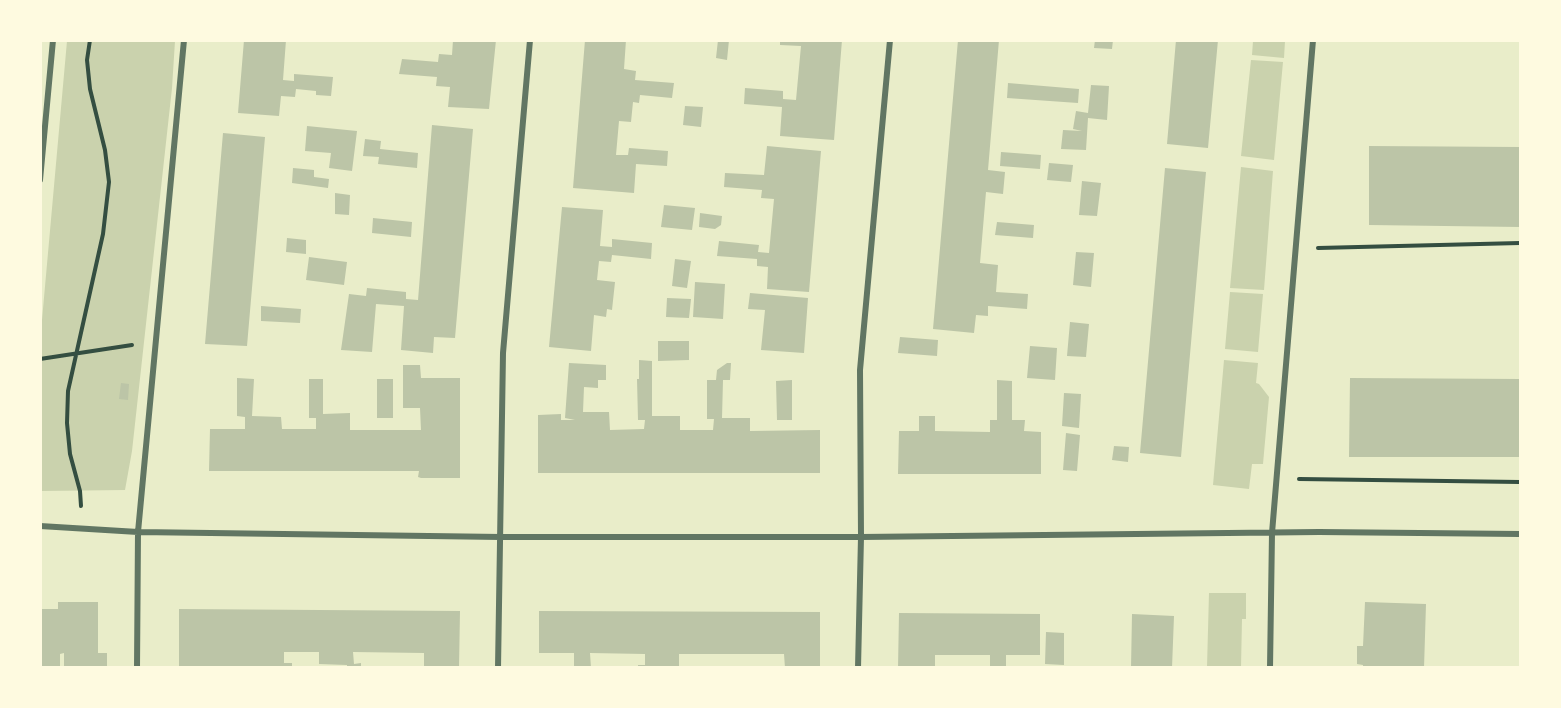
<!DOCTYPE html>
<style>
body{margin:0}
#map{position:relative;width:1561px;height:708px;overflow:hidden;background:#e9edc9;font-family:"DM Sans",sans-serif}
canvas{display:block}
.frame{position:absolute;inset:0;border:42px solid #fefae0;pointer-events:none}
</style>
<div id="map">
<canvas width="1561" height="708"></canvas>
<div class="frame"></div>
</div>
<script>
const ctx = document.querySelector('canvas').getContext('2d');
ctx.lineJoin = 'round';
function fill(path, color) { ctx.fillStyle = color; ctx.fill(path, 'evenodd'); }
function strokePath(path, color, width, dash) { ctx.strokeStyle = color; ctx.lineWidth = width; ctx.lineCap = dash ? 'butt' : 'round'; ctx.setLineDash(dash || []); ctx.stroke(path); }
fill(new Path2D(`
 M67,41H175L172,88L132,451L125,490L41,491V331Z
 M1253,41H1285L1284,58L1252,55Z
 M1251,60L1283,62L1274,160L1241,156Z
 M1241,167L1273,171L1264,290L1230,288Z
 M1230,292L1263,294L1258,352L1225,349Z
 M1224,360L1258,363L1256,383L1259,384L1269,397L1263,464H1252L1249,489L1213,485Z
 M1209,593H1246V619H1242L1241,667H1207Z`), '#cad2ad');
fill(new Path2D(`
 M244,40H286L283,80L294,81V74L333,77L331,96L316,95V91L296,89L295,97L281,96L279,116L238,113Z
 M453,40H496L489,109L448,107L450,87L436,86L437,77L399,74L402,59L438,62L439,54L452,55Z
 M585,40H626L624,69L636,71L635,80L674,83L672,98L640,95L639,103L633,102L631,122L619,121L616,155H628L629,148L668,151L667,166L636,164L634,193L573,188Z
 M718,40H729L727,60L716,58Z
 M780,40H842L834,140L780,136L782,107L744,104L745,88L783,91V99L796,100L801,46L780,45Z
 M958,40H999L988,170L1005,172L1003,194L986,192L980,263L998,265L996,292L1028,294L1027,309L988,306V316L976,315L974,333L933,329Z
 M1095,40H1113L1112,49L1094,48Z
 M1176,40H1218L1208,148L1167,144Z
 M1008,83L1079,89L1078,103L1007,98Z
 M1091,85L1109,86L1107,120L1088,118L1086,150L1061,149L1063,130L1082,131L1073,129L1076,111L1088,113Z
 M685,106L703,107L701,127L683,125Z
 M432,125L473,129L455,338L434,337L433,353L401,350L404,306L376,304L372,352L341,350L349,294L366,296L367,288L406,292V299L418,300Z
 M307,126L357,131L352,171L329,168L331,153L305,151Z
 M223,133L265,137L247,346L205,344Z
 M365,139L381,141L380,149L418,153L417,168L378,164L379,157L363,156Z
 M767,146L821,151L809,292L767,289L768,267L757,266V259L717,256L719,241L759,245L758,252L769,253L774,199L761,198L762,190L724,187L725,173L764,175Z
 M1369,146L1520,147V227L1369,225Z
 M1001,152L1041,155L1040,169L1000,166Z
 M1049,163L1073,165L1071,182L1047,180Z
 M293,168L314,170V177L329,179L328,188L292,183Z
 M1165,168L1206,172L1181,457L1140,453Z
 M1082,181L1101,183L1097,216L1079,215Z
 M335,193L350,195L349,215L335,214Z
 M664,205L695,208L692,230L661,227Z
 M562,207L603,210L600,246L612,247V239L652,243L651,259L612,255L611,262L599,261L597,280L615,282L612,310L607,309L606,317L594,315L591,351L549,347Z
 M700,213L722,216L721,225L715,229L699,227Z
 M373,218L412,222L411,237L372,233Z
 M997,222L1034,225L1033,238L995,235Z
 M287,238L306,240V254L286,252Z
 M1076,252L1094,253L1091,287L1073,285Z
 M309,257L347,262L344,285L306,280Z
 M675,259L691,261L687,288L672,286Z
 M695,282L725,284L723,319L693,317Z
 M750,293L808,298L804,353L761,350L765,310L748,309Z
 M667,298L691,299L689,318L666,317Z
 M261,306L301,309L300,323L261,321Z
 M1070,322L1089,324L1086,357L1067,356Z
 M900,337L938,340L937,356L898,353Z
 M658,341H689V360L658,361Z
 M1030,346L1057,348L1055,380L1027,378Z
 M639,360L652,361V416H680V430H713L714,419H707V380H716L717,370L727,363H731L730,380H723L722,418H750V431L820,430V473H538V415L561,414V420H575L565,418L569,363L606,365V380H598V388L584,387L583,412H609L610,430L644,429L645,420H638L637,379H639Z
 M403,365H420L421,378H460V478H421L418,477L419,471H209L210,429H245V417L237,416V378L254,379L252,416L281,417L282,429H316V418H309V379H323V414L350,413V430H421L420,408H403Z
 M1350,378L1520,379V457H1349Z
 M377,379H393V418H377Z
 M792,380V420H777L776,381Z
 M997,380L1012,381V420H1025L1024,431L1041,432V474H898L899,431H919V416H935V431L990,432V420H997Z
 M121,383L129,384L128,400L119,399Z
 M1064,393L1081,394L1079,428L1062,426Z
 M1066,433L1080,435L1077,471L1063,470Z
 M1114,446L1129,447L1128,462L1112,460Z
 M58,602H98V653H107V668H64V653L60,654V666H40V609H58Z
 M1365,602L1426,604L1424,668H1363V665L1357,664V646H1363Z
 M179,609L460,611L459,668H424V653L353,652L354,664L361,663V668H347V665L319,664V652H284V663H292V668H179Z
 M539,611L820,612V668H785L784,654H679V668H638V665H645V654L590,653L591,668H574V653H539Z
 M899,613L1040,614V655H1006V668H997L990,667V655H935V668H898Z
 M1132,614L1174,616L1172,668H1131Z
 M1046,632L1064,633V665L1045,664Z`), '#bcc5a7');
strokePath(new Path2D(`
 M1318,248L1520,243
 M40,359L132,345
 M1299,479L1520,482
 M81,506L80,491L70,454L67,423L68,391L103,234L109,182L105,150L90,89L87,60L90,40`), '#344e41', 4);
strokePath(new Path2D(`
 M40,180L53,40
 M40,526L138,532L501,537H861L1319,532L1520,534
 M137,668L138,532L184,40
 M498,668L503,353L530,40
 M858,668L861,537L860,370L890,40
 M1270,668L1272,533L1313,40`), '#617663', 6);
</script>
